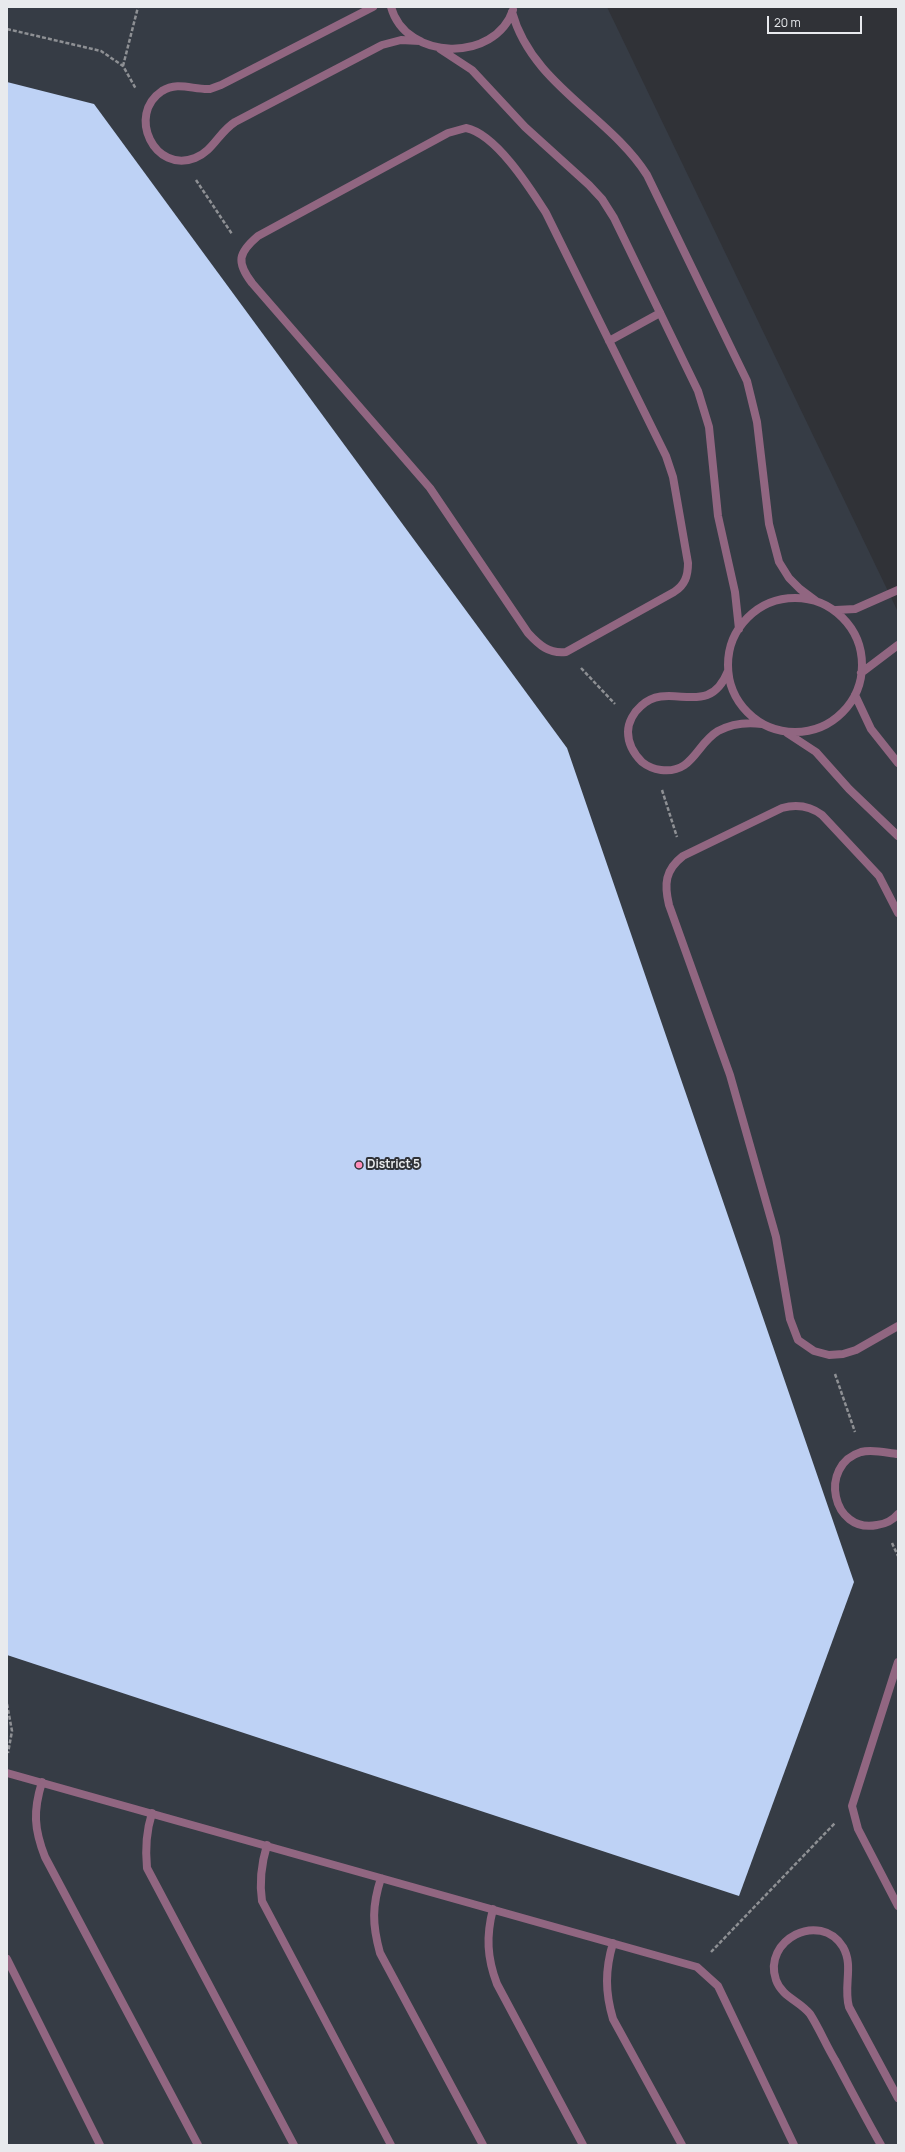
<!DOCTYPE html>
<style>
body{margin:0}
#map{position:relative;width:905px;height:2152px;overflow:hidden;background:#303237;font-family:Manrope,sans-serif}
canvas{display:block}
.frame{position:absolute;inset:0;border:8px solid #e8eaed;pointer-events:none}
.scale{position:absolute;left:767px;top:16px;width:95px;height:18px;box-sizing:border-box;border:2px solid #e8eaed;border-top:0;padding-left:5px;font-size:12px;line-height:14px;white-space:nowrap;color:#e8eaed;-webkit-text-stroke:3px #303237;paint-order:stroke}
</style>
<div id="map">
<canvas width="905" height="2152"></canvas>
<div class="frame"></div>
<div class="scale">20 m</div>
</div>
<script>
const ctx = document.querySelector('canvas').getContext('2d');
ctx.lineJoin = 'round';
function fill(path, color) { ctx.fillStyle = color; ctx.fill(path, 'evenodd'); }
function strokePath(path, color, width, dash) { ctx.strokeStyle = color; ctx.lineWidth = width; ctx.lineCap = dash ? 'butt' : 'round'; ctx.setLineDash(dash || []); ctx.stroke(path); }
function drawText(font, color, halo, rows, align = 'center') {
  ctx.font = font + ' Manrope,sans-serif'; ctx.lineWidth = 4; ctx.setLineDash([]); ctx.textBaseline = 'middle'; ctx.strokeStyle = halo; ctx.fillStyle = color; for (const [text, x, y, turn = 0] of rows) {
    ctx.save(); ctx.translate(x, y); ctx.rotate((+turn || 0) * Math.PI / 180); ctx.textAlign = isNaN(turn) ? turn : align; if (halo) ctx.strokeText(text, 0, 0); ctx.fillText(text, 0, 0); ctx.restore();
  }
}
fill(new Path2D(`
 M7,7H607L898,612V2145H7Z`), '#363c45');
fill(new Path2D(`
 M7,82L94,104L567,748L854,1582L739,1896L7,1655Z`), '#bed2f5');
strokePath(new Path2D(`
 M7,29L101,51L123,66L136,89
 M123,66L138,7
 M196,180L232,234
 M581,668L615,704
 M662,790L677,837
 M835,1374L855,1432
 M892,1543L898,1556
 M7,1704L12,1731L8,1753
 M711,1952L835,1823`), '#8e9094', 2.5, [4, 2]);
strokePath(new Path2D(`
 M466,128C496,134 530,188 546,213L666,456L673,477L688,563C688,576 685,585 674,592L566,652C549,654 539,645 528,633L430,488L252,283C236,262 238,253 258,236L448,133Z
 M609,341L660,313
 M898,913L879,876L822,815C810,806 797,804 782,808L683,856C665,870 664,884 669,905L730,1075L776,1237L790,1319L798,1340L814,1351L829,1355L843,1354L856,1350L898,1326
 M898,1662L852,1806L858,1829L898,1906
 M7,1773L697,1967L718,1986L794,2145
 M42,1782C33,1811 34,1829 45,1857L198,2145
 M152,1813C146,1832 145,1848 147,1868L294,2145
 M267,1845C261,1865 259,1881 262,1901L391,2145
 M381,1878C372,1906 372,1924 380,1953L483,2145
 M493,1909C486,1936 487,1958 497,1984L583,2145
 M613,1943C605,1970 605,1992 613,2019L682,2145
 M7,1959L100,2145`), '#916681', 8);
strokePath(new Path2D(`
 M373,7L221,85C218,86 213,88 210,89C193,90 178,81 162,91C126,115 155,174 195,158C213,151 219,132 235,122L382,45L401,40L420,41
 M391,7C406,61 495,63 513,10
 M512,12C532,85 609,115 647,175L747,381L757,422L769,524L779,562L789,578L800,589L816,601
 M440,49L472,70L525,127L589,185L602,199L614,218L698,391L709,427L718,516L735,592L739,629
 M728 665a67 67 0 1 1 134 0a67 67 0 1 1-134 0Z
 M836,610L855,609L898,590
 M728,671C708,721 670,679 641,706C634,712 628,722 628,732C628,744 634,754 642,762C647,766 654,769 661,770C693,774 696,744 718,731C731,724 747,722 762,724
 M861,673L898,645
 M855,695L871,729L898,763
 M787,733L816,752L849,789L898,836
 M898,1454C887,1453 873,1449 861,1452C818,1465 832,1534 877,1525C885,1524 893,1520 898,1514
 M881,2145C865,2117 850,2088 835,2060C826,2045 819,2028 810,2014C800,2001 782,1997 776,1980C762,1940 820,1910 843,1947C854,1966 843,1986 849,2007L898,2098`), '#916681', 8);
for (const [x, y, r, color] of [
 [359,1165,4,"#ff8eba"]
]) { const dot = new Path2D(); dot.arc(x, y, r, 0, 2 * Math.PI); ctx.fillStyle = color; ctx.fill(dot); strokePath(dot, '#303237', 1.5); }
drawText('bold 12px', '#e8eaed', '#303237', [
 ["District 5",367,1165]
], 'left');
</script>
